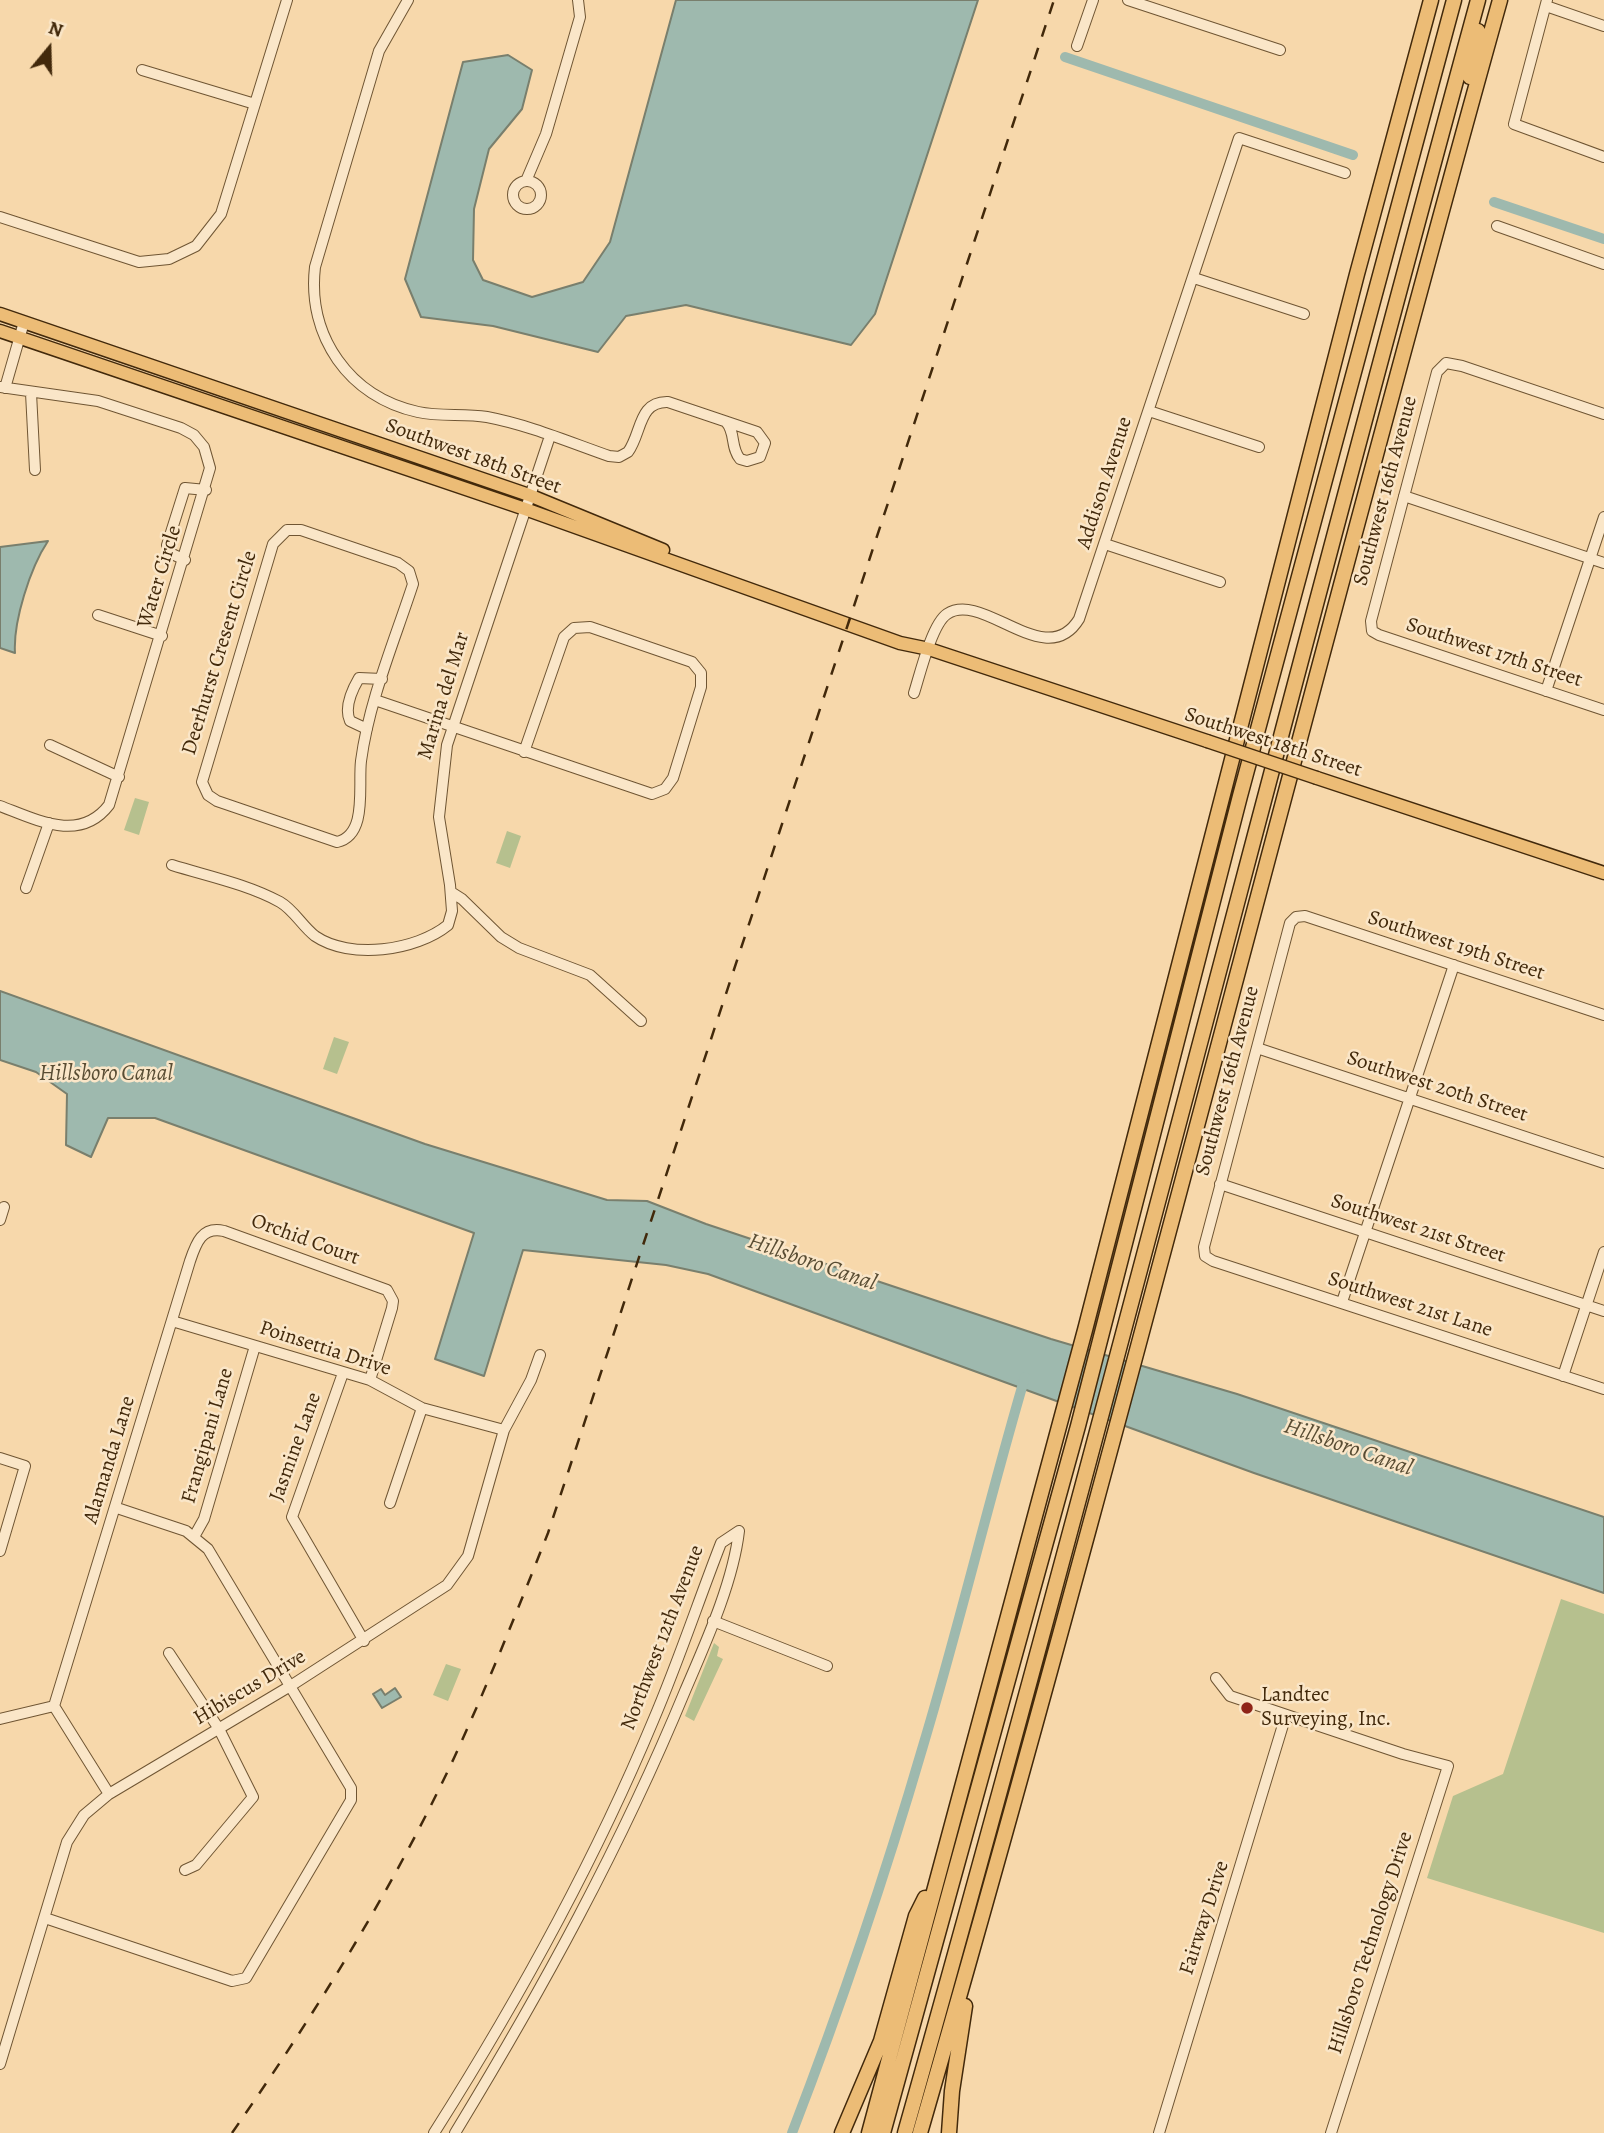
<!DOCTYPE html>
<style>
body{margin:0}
#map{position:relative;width:1604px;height:2133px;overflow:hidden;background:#f7d8ab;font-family:Alegreya,serif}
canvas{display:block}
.north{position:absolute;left:14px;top:14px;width:70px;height:70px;-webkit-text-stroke:5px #fae6c8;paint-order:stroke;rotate:19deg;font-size:19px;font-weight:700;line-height:28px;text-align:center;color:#42290b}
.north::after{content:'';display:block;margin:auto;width:24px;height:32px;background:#42290b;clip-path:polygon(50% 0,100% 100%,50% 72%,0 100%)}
</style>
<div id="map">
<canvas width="1604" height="2133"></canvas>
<div class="north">N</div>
</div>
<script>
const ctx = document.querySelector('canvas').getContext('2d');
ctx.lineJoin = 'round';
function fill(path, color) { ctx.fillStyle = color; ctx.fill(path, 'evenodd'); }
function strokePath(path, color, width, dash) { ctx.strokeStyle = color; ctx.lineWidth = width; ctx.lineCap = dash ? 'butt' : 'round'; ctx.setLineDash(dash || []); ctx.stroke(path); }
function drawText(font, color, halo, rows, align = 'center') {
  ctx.font = font + ' Alegreya,serif'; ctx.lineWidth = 5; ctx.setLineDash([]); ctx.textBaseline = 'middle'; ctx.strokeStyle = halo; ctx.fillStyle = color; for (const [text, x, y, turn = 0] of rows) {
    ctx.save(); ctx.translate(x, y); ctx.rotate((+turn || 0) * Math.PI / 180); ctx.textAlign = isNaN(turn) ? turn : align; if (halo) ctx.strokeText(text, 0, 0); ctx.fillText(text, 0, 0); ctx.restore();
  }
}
fill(new Path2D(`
 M135,798L149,802L139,835L124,830Z
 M507,831L521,836L510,868L496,863Z
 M334,1037L349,1042L337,1074L323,1069Z
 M1561,1599L1604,1614V1933L1427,1878L1453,1796L1503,1774Z
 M714,1643L719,1647L717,1656L723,1659L694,1721L685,1716Z
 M446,1664L461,1669L448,1701L433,1695Z`), '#b6c08e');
const water = new Path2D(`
 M676,0H978L875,314L851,345L686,305L626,316L598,352L493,326L421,317L405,279L463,62L508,55L532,70L522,109L489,149L474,209L473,260L483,280L532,297L583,282L610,242Z
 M48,541C30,568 13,622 15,653L0,648V547Z
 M0,991L425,1144L607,1200L647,1201L706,1224L1051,1339L1237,1394L1604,1517V1593L1254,1473L708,1274L666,1265L523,1250L484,1376L435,1359L474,1233L155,1118H108L91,1157L66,1145L67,1094L36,1072L0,1060Z
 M395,1688L401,1697L382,1708L373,1694L381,1689L385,1695Z`);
fill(water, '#9eb9ae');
strokePath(water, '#797f6d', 2);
strokePath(new Path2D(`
 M1065,57L1353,155
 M1494,202L1604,239
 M792,2133C841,2006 885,1876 923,1746C960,1623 989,1499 1025,1377`), '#9eb9ae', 10);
const minor = new Path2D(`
 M408,0L379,51L315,267C307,336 349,397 418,412C441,417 464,413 487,417C529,425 569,442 609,456L619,457L628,452C642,433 638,401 668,402L757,432L765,443L760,457L747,461L740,459C730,447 736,433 726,422
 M1128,0L1280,50
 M1547,0L1514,124L1604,157
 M1546,6L1604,26
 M1077,46L1093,0
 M142,70L255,104
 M513 195a14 14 0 1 1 28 0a14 14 0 1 1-28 0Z
 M526,181L546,134L580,17L578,0
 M0,217L139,262L169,259L196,246L221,214L287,0
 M1497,226L1604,264
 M1194,278L1304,314
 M0,387L98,401L181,428L194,435L204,447L210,468L109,805C80,843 37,820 0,806
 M5,388L24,322
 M31,393L35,470
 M1149,411L1259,447
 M1604,414L1462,366L1446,363L1437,372L1371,621L1372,631L1379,635L1604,710
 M1404,496L1604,563
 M287,530H301L398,563L409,571L413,584C394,642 369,701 361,761C358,786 368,835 337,842L217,801L208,795L202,782L273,544Z
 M1105,544L1220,582
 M185,560L170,553L167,545L185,488L206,490
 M98,615L162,636
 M1546,691L1604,517
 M914,693C920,674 932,624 947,614C983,590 1046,673 1079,619L1239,138L1345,173
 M375,700L652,794L665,789L673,778L701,687V673L692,662L590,627L574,628L564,637L524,752
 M367,729L350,721C344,708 352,690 359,678L382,679
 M50,745L119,777
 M172,865C207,876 247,884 280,902C294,910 302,926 315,936C350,960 416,951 448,925L452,911L450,885L439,817L447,745L550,436
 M26,888L49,823
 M451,892L462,899L501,937L519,948L590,975L641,1021
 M1604,1015L1305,916L1296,917L1290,923L1204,1247L1205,1256L1213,1261L1604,1389
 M1257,1048L1604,1163
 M1220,1184L1604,1311
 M0,1220L4,1207
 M1342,1302L1454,965
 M172,1321L370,1380L422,1408L504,1430
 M343,1373L292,1517L364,1641
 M1563,1376L1604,1252
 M0,1458L25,1466L0,1551
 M390,1503L422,1408
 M195,1535L204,1519L255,1346
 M713,1621L827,1666
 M169,1653L219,1729L253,1797L196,1865L185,1870
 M1216,1678L1230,1696L1403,1754L1448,1766L1331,2133
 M0,1719L54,1706
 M109,1794L54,1706L190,1261C196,1243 202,1226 224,1231L387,1290L393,1301L392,1308L370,1380
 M45,1918L232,1981L246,1978L351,1800V1788L208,1549L186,1531L117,1508
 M0,2064L67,1842L84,1815L109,1794L292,1685L447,1585L468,1556L504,1430L531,1380L540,1355
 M434,2133C517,2002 593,1865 653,1721C678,1663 698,1602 721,1543L739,1531
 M455,2133C542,1990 621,1846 685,1691C706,1642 733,1583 739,1531
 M1159,2133L1286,1715`);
const major = new Path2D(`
 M0,314L529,495L663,550
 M0,331L525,509L900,643L929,649L1207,741
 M1317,778L1604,873`);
const highway = new Path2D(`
 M1470,77L1478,31
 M842,2133L881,2041L916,1916L925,1898
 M869,2133L1085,1330L1357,274L1431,0
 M883,2133L1078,1426L1240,796L1454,0
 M905,2133C1105,1424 1284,710 1478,0
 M920,2133C1125,1425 1302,710 1500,0
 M949,2133L952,2091L965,2006`);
strokePath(minor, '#6f5533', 12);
strokePath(major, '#42290b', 15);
strokePath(highway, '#42290b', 17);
strokePath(minor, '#fae6c8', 10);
strokePath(major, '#ecbc76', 12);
strokePath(highway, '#ecbc76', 14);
strokePath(new Path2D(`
 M232,2133C315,2014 392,1890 454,1758C488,1684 518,1609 548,1533L1054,0`), '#42290b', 2.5, [12, 12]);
const majorBridge = new Path2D(`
 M1207,741L1317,778`);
strokePath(majorBridge, '#42290b', 15, []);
strokePath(majorBridge, '#ecbc76', 12);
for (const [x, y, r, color] of [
 [1247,1708,7,"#8f2418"]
]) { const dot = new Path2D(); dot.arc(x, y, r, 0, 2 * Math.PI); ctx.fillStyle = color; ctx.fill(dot); strokePath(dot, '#fae6c8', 2.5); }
drawText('21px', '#42290b', '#fae6c8', [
 ["Southwest 18th Street",473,457,20],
 ["Addison Avenue",1105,483,-72],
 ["Southwest 16th Avenue",1386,491,-75],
 ["Water Circle",160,577,-73],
 ["Deerhurst Cresent Circle",220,653,-73],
 ["Southwest 17th Street",1494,653,18],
 ["Marina del Mar",444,696,-73],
 ["Southwest 18th Street",1273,743,18],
 ["Southwest 19th Street",1456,946,18],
 ["Southwest 16th Avenue",1228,1081,-75],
 ["Southwest 20th Street",1437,1087,18],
 ["Southwest 21st Street",1418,1229,18],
 ["Orchid Court",305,1240,20],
 ["Southwest 21st Lane",1410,1305,18],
 ["Poinsettia Drive",325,1349,18],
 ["Frangipani Lane",208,1436,-74],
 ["Jasmine Lane",296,1447,-70],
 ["Alamanda Lane",110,1460,-73],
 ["Northwest 12th Avenue",663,1638,-69],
 ["Hibiscus Drive",250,1688,-31],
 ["Fairway Drive",1205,1918,-72],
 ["Hillsboro Technology Drive",1371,1943,-72]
]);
drawText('21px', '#42290b', '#fae6c8', [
 ["Landtec",1261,1696],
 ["Surveying, Inc.",1261,1720]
], 'left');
drawText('italic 23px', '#594d34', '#fae6c8', [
 ["Hillsboro Canal",106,1074],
 ["Hillsboro Canal",812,1263,19],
 ["Hillsboro Canal",1348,1448,19]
]);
</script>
